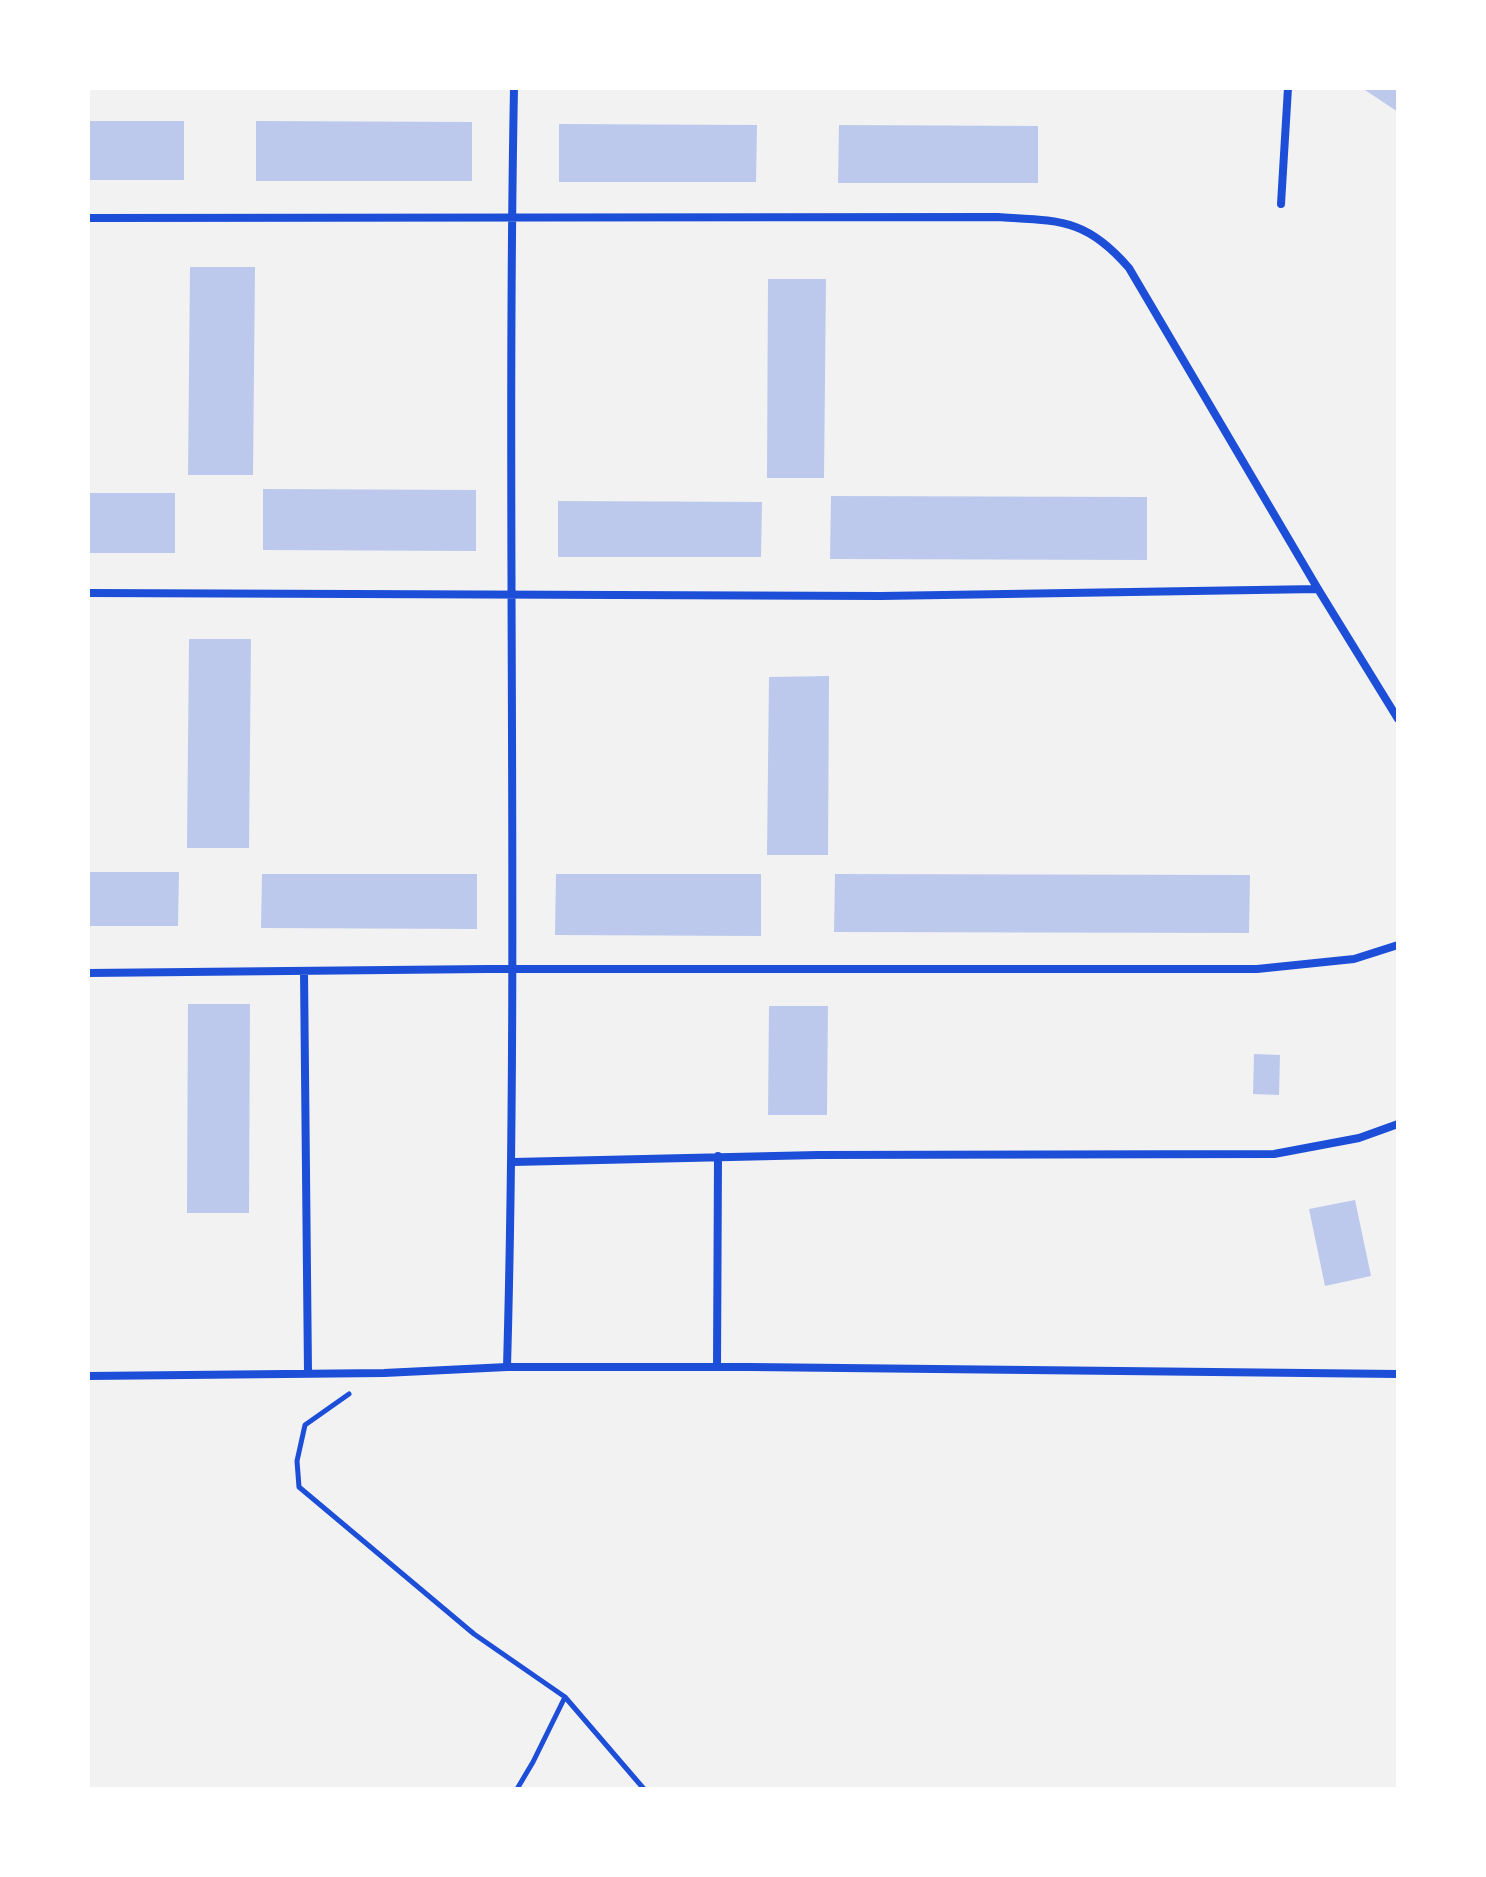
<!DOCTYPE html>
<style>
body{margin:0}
#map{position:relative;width:1486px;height:1877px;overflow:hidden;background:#f2f2f2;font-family:Manrope,sans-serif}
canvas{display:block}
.frame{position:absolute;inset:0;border:90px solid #fff;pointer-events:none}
</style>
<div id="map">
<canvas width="1486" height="1877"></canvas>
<div class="frame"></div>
</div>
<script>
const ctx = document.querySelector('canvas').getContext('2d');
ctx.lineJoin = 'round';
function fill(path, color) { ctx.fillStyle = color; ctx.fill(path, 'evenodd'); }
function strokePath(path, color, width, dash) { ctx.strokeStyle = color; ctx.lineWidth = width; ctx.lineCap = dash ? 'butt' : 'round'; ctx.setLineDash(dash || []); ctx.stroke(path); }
fill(new Path2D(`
 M1362,88H1398V112Z
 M88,121H184V180H88Z
 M256,121L472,122V181H256Z
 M559,124L757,125L756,182H559Z
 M839,125L1038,126V183H838Z
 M190,267H255L253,475H188Z
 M768,279H826L824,478H767Z
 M263,489L476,490V551L263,550Z
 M88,493H175V553H88Z
 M831,496L1147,497V560L830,559Z
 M558,501L762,502L761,557H558Z
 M189,639H251L249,848H187Z
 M829,676L828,855H767L769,677Z
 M88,872H179L178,926H88Z
 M262,874H477V929L261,928Z
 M556,874H761V936L555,935Z
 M835,874L1250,875L1249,933L834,932Z
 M188,1004H250L249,1213H187Z
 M769,1006H828L827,1115H768Z
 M1254,1054L1280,1055L1279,1095L1253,1094Z
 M1355,1200L1371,1276L1325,1286L1309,1209Z`), '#bdc9ec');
strokePath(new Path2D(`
 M349,1394L305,1425L297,1461L299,1487L474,1634L565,1697L644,1789
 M517,1789L533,1762L565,1697`), '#1d4ed8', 5);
strokePath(new Path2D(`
 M1281,204L1288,88
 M88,218L998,217C1060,221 1086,218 1129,268L1318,589L1398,719
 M88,593L881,596L1318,589
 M304,971L308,1373
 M88,973L488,969H1257L1354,959L1398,945
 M513,1162L818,1155L1274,1154L1359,1138L1398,1124
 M507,1367C519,941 506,514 514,88
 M717,1367L718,1156
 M88,1376L384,1373L507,1367H750L1398,1374`), '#1d4ed8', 8);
</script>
